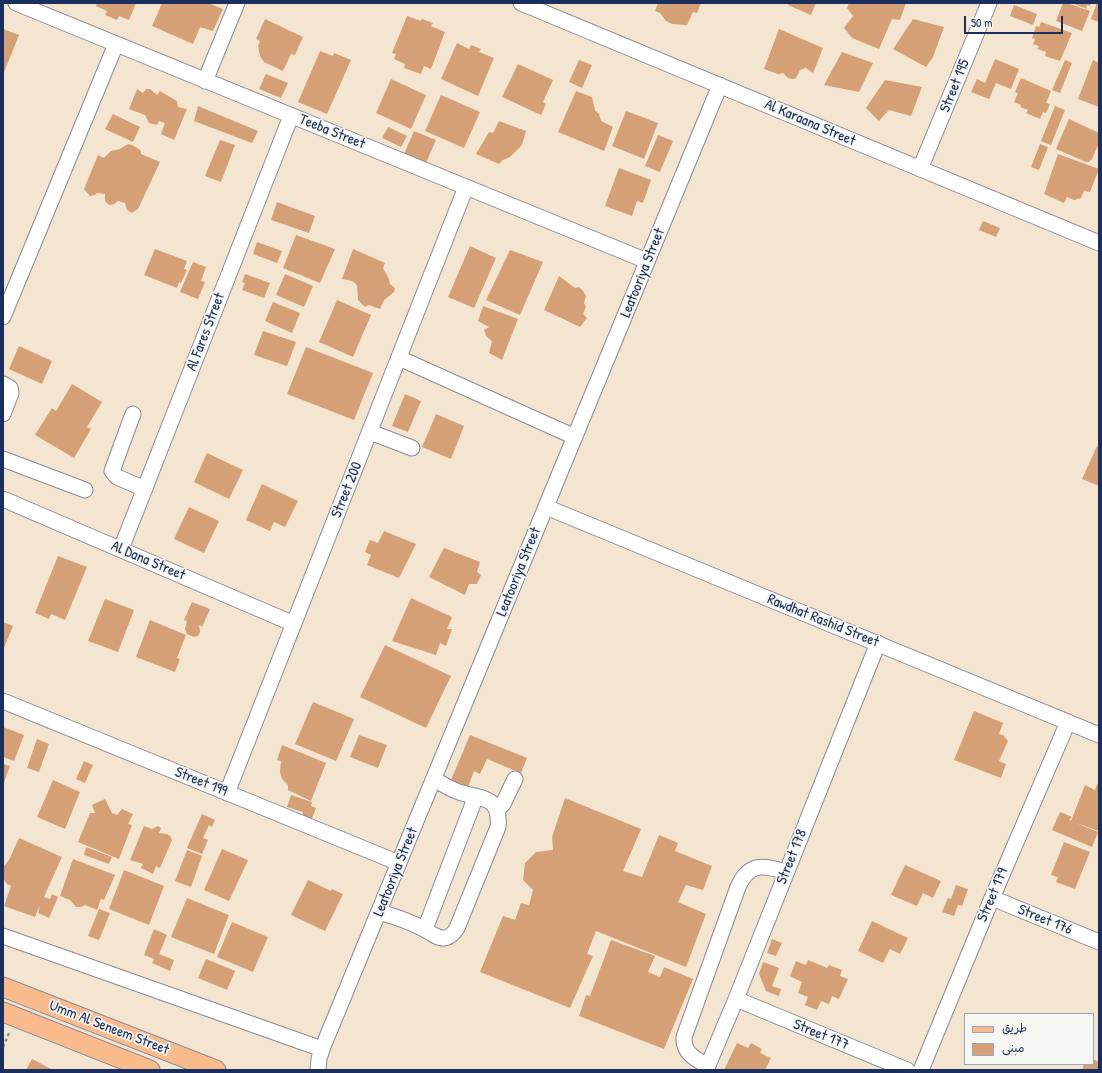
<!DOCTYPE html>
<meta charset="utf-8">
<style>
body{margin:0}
#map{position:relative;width:1102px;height:1073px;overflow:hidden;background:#f4e5d1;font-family:"Patrick Hand","Playpen Sans Arabic",sans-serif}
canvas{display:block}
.frame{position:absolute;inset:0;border:4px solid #1b2f5e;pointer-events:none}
.legend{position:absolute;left:964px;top:1013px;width:130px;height:52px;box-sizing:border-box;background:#f6f6f2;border:1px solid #9ea6b7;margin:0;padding:5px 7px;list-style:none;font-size:12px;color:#1b2f5e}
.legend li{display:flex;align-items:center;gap:8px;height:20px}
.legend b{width:20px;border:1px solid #9ea6b7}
.scale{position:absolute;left:964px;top:16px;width:99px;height:18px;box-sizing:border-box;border:2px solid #1b2f5e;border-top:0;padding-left:5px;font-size:12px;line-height:14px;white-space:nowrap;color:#1b2f5e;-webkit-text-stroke:3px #f6f6f2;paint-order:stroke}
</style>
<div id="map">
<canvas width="1102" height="1073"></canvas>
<div class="frame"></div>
<ul class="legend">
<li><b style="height:5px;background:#fabb8c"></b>طريق</li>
<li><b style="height:11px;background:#d5a076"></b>مبنى</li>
</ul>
<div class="scale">50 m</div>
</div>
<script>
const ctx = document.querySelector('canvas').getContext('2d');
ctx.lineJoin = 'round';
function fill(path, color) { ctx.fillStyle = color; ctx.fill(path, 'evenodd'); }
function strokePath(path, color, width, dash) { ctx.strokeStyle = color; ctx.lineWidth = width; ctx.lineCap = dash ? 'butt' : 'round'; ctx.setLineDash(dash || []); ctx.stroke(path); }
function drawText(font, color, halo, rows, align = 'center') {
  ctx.font = font + ' "Patrick Hand",sans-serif'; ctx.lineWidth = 3.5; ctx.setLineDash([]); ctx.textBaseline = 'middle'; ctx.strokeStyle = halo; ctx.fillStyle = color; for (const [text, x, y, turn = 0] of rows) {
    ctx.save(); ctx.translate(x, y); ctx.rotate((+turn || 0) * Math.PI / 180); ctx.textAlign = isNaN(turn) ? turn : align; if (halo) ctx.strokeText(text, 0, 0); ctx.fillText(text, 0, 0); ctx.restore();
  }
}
fill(new Path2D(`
 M97,3H136L129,20L119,16L117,20L105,15L107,11L96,6Z
 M162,3H208L223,9L213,31L200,27L193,44L152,26Z
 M658,3H701L697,13L693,12L687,25L672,24L666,21L660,13L655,11Z
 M789,3H816L811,15L788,5Z
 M849,3H906L900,20L892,19L879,49L852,38L844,28L853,16L847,8Z
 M1063,3H1067L1090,11L1082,31L1056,21Z
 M1073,3H1091L1090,6L1087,5L1086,9Z
 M1097,3H1099V22L1091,19Z
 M1014,5L1037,14L1033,25L1010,16Z
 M407,16L421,21L422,19L433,23L431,26L445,32L431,69L424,66L421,74L404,68L405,64L394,59L396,54L392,53Z
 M265,19L303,37L295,55L291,54L283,71L264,62L260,56L258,46L260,41L256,39Z
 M913,19L944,27L933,57L926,67L893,49Z
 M1041,22L1072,33L1060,61L1045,56L1046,52L1037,49L1039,46L1033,44L1035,39L1032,38L1036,26L1039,27Z
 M3,29L19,35L3,75Z
 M779,29L823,48L813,73L806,68L800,70L796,78L793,79L788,78L783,73L778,74L764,69Z
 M457,43L469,49L471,45L481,49L479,52L494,58L478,96L441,79Z
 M320,51L333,56L334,53L351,60L327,114L298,102Z
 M842,52L873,63L859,92L824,85Z
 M995,59L1019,69L1011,89L996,83L989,99L971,92L977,79L985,83Z
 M579,60L592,65L582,88L569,82Z
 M1065,60L1072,63L1060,93L1052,90Z
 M1093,60L1099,63V107L1078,99Z
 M518,64L553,80L543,102L546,104L541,115L502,97Z
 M266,74L288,83L281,98L259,89Z
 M1021,78L1051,91L1046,103L1050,104L1046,113L1043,112L1040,119L1026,113L1028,110L1020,107L1021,105L1014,102L1018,93L1015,92Z
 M391,79L426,95L411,129L376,113Z
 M885,80L922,87L911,116L889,110L879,121L866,108Z
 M137,89L143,93L146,89H150L157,95L160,91L177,101L178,107L187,109L174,140L161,134L165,123L159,121L157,125L149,123L145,115L129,109Z
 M576,91L592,97L595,110L599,114L601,121L613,127L604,151L558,132Z
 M441,95L480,112L464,148L425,131Z
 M198,106L258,131L252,143L194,121Z
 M1055,106L1065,110L1051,145L1041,141Z
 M626,111L658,123L644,159L612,146Z
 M113,114L140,127L133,142L105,129Z
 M1069,119L1099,133V143L1092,159L1089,162H1086L1056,149Z
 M499,121L526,131L522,145L510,157L503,160L499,164L476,154L489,132L493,133Z
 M388,127L407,136L401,147L382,138Z
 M414,131L436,140L426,163L404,154Z
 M658,135L673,141L660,172L645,166Z
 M220,140L235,145L221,182L205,176Z
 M128,144L132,145L139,149L141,151V154L160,162L138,209L132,213L127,210L125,203L118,201L114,204L109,205L105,201V194L97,193L95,195L90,196L84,189L98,155L104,158L111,151L120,149Z
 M1040,144L1048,147L1039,170L1031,167Z
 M1058,154L1099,169L1090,192L1084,191L1081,198L1074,200L1067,197L1064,203L1044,194Z
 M619,168L651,180L643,203L637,201L632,216L605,206Z
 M277,202L315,216L309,233L271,220Z
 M983,221L1000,228L996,237L979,230Z
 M296,235L335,249L320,283L283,268Z
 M257,242L282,251L277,263L253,254Z
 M470,246L496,258L474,308L448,297Z
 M155,249L187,261L184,269L187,270L181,283L179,282L177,288L144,275Z
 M353,249L385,263L383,268L389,279L390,284L395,288L394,292L384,300L380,309L369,305L365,307L358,300L357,285L352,281L342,279Z
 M510,250L543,262L520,315L486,300Z
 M193,262L206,267L201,281L205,282L198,299L180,292Z
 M245,274L270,283L264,298L242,290L245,283L242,282Z
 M285,274L313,286L304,307L276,295Z
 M559,276L575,288L579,287L583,291L586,296L584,303L586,307L583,314L587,318L580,327L544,310Z
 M337,300L371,315L353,357L319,342Z
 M273,302L300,313L292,333L265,321Z
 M483,306L518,319L502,360L489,353L492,341L486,336L484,330L489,327L478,321Z
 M263,331L296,342L287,366L254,355Z
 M19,346L52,361L42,384L9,369Z
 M306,347L373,373L354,420L287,394Z
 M72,384L102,402L87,427L91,429L74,458L35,435L52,408L56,411Z
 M405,394L421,401L408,432L392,426Z
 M436,414L464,426L451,459L422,447Z
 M1097,446L1099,447V486L1082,479Z
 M207,453L243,470L229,499L194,482Z
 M262,484L298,501L285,527L274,522L270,531L246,520Z
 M189,507L219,521L204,553L174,539Z
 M384,531L416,544L399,578L367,565L371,555L365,552L370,540L378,543Z
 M444,548L480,562L477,572L481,575L477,584H469L465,595L429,577Z
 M58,556L87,567L65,620L51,614L49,619L35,613Z
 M411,598L452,617L447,629H452L446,646L440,643L436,655L392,641Z
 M105,599L134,610L118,652L88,641Z
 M192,602L210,609L202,627L199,625L200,632L198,636L194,637L187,634L185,629L187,621L184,620Z
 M150,620L186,635L177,658L180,659L175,672L136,657Z
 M3,622L13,626L3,650Z
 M385,645L451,676L426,728L360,697Z
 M313,702L354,719L336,761L295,744Z
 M974,711L1003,723L999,734L1003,735L1008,741L999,761L1006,764L1001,778L954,760Z
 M3,727L24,735L14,761L3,757Z
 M359,735L387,745L378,768L350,757Z
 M470,735L527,758L521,773L487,759L480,774L474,771L468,787L451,780Z
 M37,739L49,744L39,772L27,768Z
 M282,745L326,763L311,801L288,790V785L282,779L280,772L281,761L277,760Z
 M84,761L93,765L85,783L76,779Z
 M3,764L10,766L3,785Z
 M53,780L80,792L65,829L37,817Z
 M1097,784L1099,785V831L1071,821L1085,785L1095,790Z
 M291,795L312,802L311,806L316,808L311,821L302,817L303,812L287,807Z
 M565,798L641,829L623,871L642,877L659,835L678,843L675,851L712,866L703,890L686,885L678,902L706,914L686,967L596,931L587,954L593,956L570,1008L480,972L503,916L515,920L521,903L529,905L533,890L523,880L525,863L536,852L553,850L552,837Z
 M105,799L112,813L117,815L122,809L133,814L128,824L132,825L119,859L78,842L90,813H95L92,805Z
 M1060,812L1072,817L1069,820L1098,832L1092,847L1052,830Z
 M202,814L215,820L212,827L209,825L203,838L208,840L202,854L187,848Z
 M144,826L152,829L158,826L161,828L159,833L167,834L170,836L172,840L160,868L156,866L153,874L141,868L143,864L130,860Z
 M19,838L62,857L44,897L50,899L52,894L58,897L49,918L38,913L40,905L35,917L4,906L11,886L7,884L4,880L3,870L4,866L9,860Z
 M1064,842L1090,852L1075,889L1056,882L1058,877L1051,875Z
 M86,847L112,857L109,864L84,855Z
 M222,849L248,860L229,901L204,890Z
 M187,850L202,856L191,887L175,881Z
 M73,859L115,875L104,900L101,899L97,910L85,905L81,907H76L70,900L60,896Z
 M905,865L941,881L933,898L923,893L917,906L891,895Z
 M124,870L164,886L149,925L109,909Z
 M308,880L331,891L332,889L343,894L325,931L291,915Z
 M956,885L968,889L962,906L958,905L954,916L942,912L948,898L951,899Z
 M187,898L229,915L214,954L171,937Z
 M99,909L110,913L99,940L88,936Z
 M872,921L908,938L900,954L890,949L883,963L858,951Z
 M232,922L268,937L253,972L217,957Z
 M154,929L167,935L159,954L174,960L170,971L152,963L154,959L144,955Z
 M772,939L782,943L776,956L767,953Z
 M611,940L655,956L648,972L660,977L664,967L693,979L664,1049L579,1016L586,995L590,996Z
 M206,959L235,971L227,990L198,978Z
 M808,960L827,968L829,965L842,970L840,976L848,979L839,999L832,996L829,1004L821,1001L817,1010L805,1005L808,997L798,993L802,982L790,976L796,961L806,965Z
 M763,962L779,968L772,986L781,989L779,996L766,991L759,974Z
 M737,1043L748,1048L751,1043L762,1049L760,1053L771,1058L765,1070H724Z
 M32,1059L53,1070H26Z
 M1093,1059L1099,1062V1070H1082L1084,1064H1093Z`), '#d5a076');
const minor = new Path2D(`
 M16,3L647,261
 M521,3L1099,243
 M205,81L237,3
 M920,169L989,3
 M3,317L116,44
 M399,358L575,437
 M3,384L10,388L11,393L3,414
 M133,414L112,471L117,477L145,489
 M370,432L412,448
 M3,459L85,490
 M3,499L294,624
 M546,507L1099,735
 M121,549L291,116
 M3,701L399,863
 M227,793L466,187
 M497,810L503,804L515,779
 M992,898L1099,942
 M379,912C397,917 413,922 429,932C433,934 437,938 443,938C450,938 454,933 457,928L498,827C501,796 482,799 459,792C450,789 442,784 434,779
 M425,929L476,796
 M3,936L322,1049
 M736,999L907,1070
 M708,1066C695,1059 683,1053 684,1037L738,887C749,862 764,865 786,872
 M318,1070L319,1059L322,1049L720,85
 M706,1070L736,999L878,643
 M921,1070L992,898L1068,722`);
const major = new Path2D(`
 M3,987L216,1070
 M3,1012L150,1070`);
strokePath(minor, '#888a98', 17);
strokePath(major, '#888a98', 21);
strokePath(new Path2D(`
 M3,1047L10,1031`), '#888a98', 2.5, [3, 3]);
strokePath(minor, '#fff', 15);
strokePath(major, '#fabb8c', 19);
drawText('15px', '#1b2f5e', '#f6f6f2', [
 ["Street 195",955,86,-68],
 ["Al Karaana Street",810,123,23],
 ["Teeba Street",332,132,22],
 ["Leatooriya Street",643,273,-68],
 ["Al Fares Street",206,332,-69],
 ["Street 200",347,490,-68],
 ["Al Dana Street",148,561,23],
 ["Leatooriya Street",519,572,-68],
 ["Rawdhat Rashid Street",823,621,22],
 ["Street 199",201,782,22],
 ["Street 178",792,857,-68],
 ["Leatooriya Street",396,872,-68],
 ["Street 179",993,895,-67],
 ["Street 176",1045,920,22],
 ["Umm Al Seneem Street",109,1028,21],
 ["Street 177",821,1035,22]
]);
</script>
